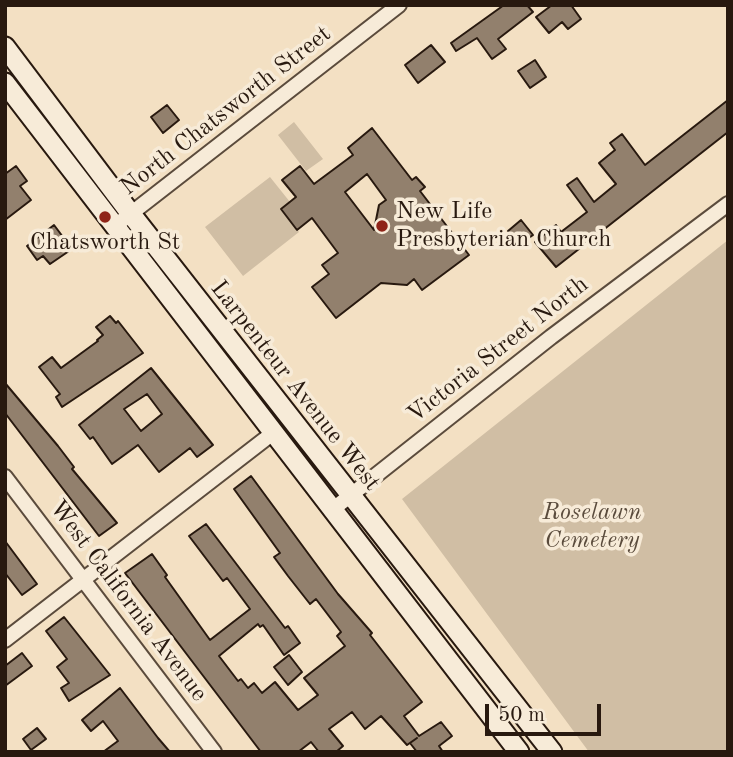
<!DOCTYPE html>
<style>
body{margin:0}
#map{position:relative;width:733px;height:757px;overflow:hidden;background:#f3e0c3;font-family:"Old Standard TT",serif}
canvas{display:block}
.frame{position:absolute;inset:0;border:7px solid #28190f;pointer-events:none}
.scale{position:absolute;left:485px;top:704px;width:116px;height:32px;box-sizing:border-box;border:4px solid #28190f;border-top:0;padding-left:9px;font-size:21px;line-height:24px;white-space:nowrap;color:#28190f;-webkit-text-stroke:5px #f7ebd8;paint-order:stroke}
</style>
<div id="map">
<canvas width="733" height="757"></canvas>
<div class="frame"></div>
<div class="scale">50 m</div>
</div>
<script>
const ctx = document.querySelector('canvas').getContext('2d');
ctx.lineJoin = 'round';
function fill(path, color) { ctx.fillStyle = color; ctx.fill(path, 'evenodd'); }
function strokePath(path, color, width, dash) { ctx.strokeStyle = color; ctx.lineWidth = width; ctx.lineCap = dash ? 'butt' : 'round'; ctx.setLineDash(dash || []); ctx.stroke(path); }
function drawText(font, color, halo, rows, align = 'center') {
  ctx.font = font + ' "Old Standard TT",serif'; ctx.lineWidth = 7; ctx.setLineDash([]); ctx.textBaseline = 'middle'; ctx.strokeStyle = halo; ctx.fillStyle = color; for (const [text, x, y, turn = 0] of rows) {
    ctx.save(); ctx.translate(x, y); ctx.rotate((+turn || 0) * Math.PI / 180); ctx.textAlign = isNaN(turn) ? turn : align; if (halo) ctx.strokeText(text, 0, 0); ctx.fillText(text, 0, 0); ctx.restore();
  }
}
fill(new Path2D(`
 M294,122L323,159L306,171L278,135Z
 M270,177L290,202L281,209L299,232L243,276L205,227Z
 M728,240V752H589L402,499Z`), '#d0bea4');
const building = new Path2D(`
 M504,5H527L533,12L498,39L506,49L492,59L477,38L456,51L451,43Z
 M552,5H571L581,19L568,29L562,22L549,33L536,17Z
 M431,45L445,62L418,83L405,65Z
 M535,60L546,77L530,88L518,71Z
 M728,100V132L556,267L535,242L556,225L561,232L587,212L567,185L577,178L594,202L616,184L599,163L615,150L610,143L622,134L645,165Z
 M167,105L179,120L163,133L151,117Z
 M372,128L412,180L416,177L425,187L420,191L469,255L422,290L414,279L407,285L381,283L336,318L312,287L329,274L322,265L338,253L312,218L297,230L281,209L296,197L282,180L300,166L314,184L353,155L348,148ZM367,174L386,200L379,205L374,230L345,192Z
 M16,166L27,181L20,186L31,200L5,220V174Z
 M521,220L533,235L519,245L508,231Z
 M54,225L72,249L50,264L43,256L37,260L27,246Z
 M110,316L116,323L118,321L143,353L62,407L56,397L60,394L39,367L52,357L61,368L98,341L97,340L103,335L96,327Z
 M151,368L213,445L197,457L190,448L159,472L138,445L112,464L93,437L90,439L79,425ZM147,394L162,414L141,431L124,409Z
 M5,383L58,446L74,467L72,469L117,523L99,536L5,413Z
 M251,476L338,594L372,633L370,635L422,702L404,716L419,736L441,722L452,736L439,746L443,752H417L410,743L417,738L407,745L381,716L365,729L352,712L329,729L343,746L336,752H319L311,742L298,752H261L125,573L152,554L167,575L165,577L210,640L250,609L227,578L223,581L189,536L206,524L285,628L288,626L300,643L284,655L263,625L260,627L258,624L219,656L238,681L241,679L248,688L254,683L262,693L275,682L298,710L318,695L304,678L345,646L337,636L341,632L316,599L310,604L288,576L274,557L280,553L234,489Z
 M5,541L37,584L22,595L5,573Z
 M64,617L110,675L69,701L61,688L69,683L57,667L67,659L46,631Z
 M22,653L32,666L5,686V666Z
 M289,655L302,672L288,685L274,667Z
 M120,688L158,738L170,752H103L118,741L103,721L91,731L82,720Z
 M37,728L46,739L31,750L23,739Z`);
fill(building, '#92806d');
strokePath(building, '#28190f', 2);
const street = new Path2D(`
 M115,226L399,5
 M5,477L214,752
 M332,510L551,337L728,204
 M5,640L273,433`);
const secondary = new Path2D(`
 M5,47L131,214L552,752
 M5,83L519,752`);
strokePath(street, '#5b4b3c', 18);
strokePath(secondary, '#28190f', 23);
strokePath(street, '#f7ebd8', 14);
strokePath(secondary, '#f7ebd8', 19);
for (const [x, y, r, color] of [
 [105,217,7,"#8f2418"],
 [382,226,7,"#8f2418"]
]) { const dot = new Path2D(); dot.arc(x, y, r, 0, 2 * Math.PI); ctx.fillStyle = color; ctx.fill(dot); strokePath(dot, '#f7ebd8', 2.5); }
drawText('24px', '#28190f', '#f7ebd8', [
 ["North Chatsworth Street",226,111,-38],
 ["Victoria Street North",498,350,-38],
 ["Larpenteur Avenue West",295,386,52],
 ["West California Avenue",128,601,53]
]);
drawText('24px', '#28190f', '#f7ebd8', [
 ["New Life",396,212],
 ["Presbyterian Church",396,240],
 ["Chatsworth St",105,243,"center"]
], 'left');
drawText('italic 24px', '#5a4b3c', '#f7ebd8', [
 ["Roselawn",592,513],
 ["Cemetery",592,541]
]);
</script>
